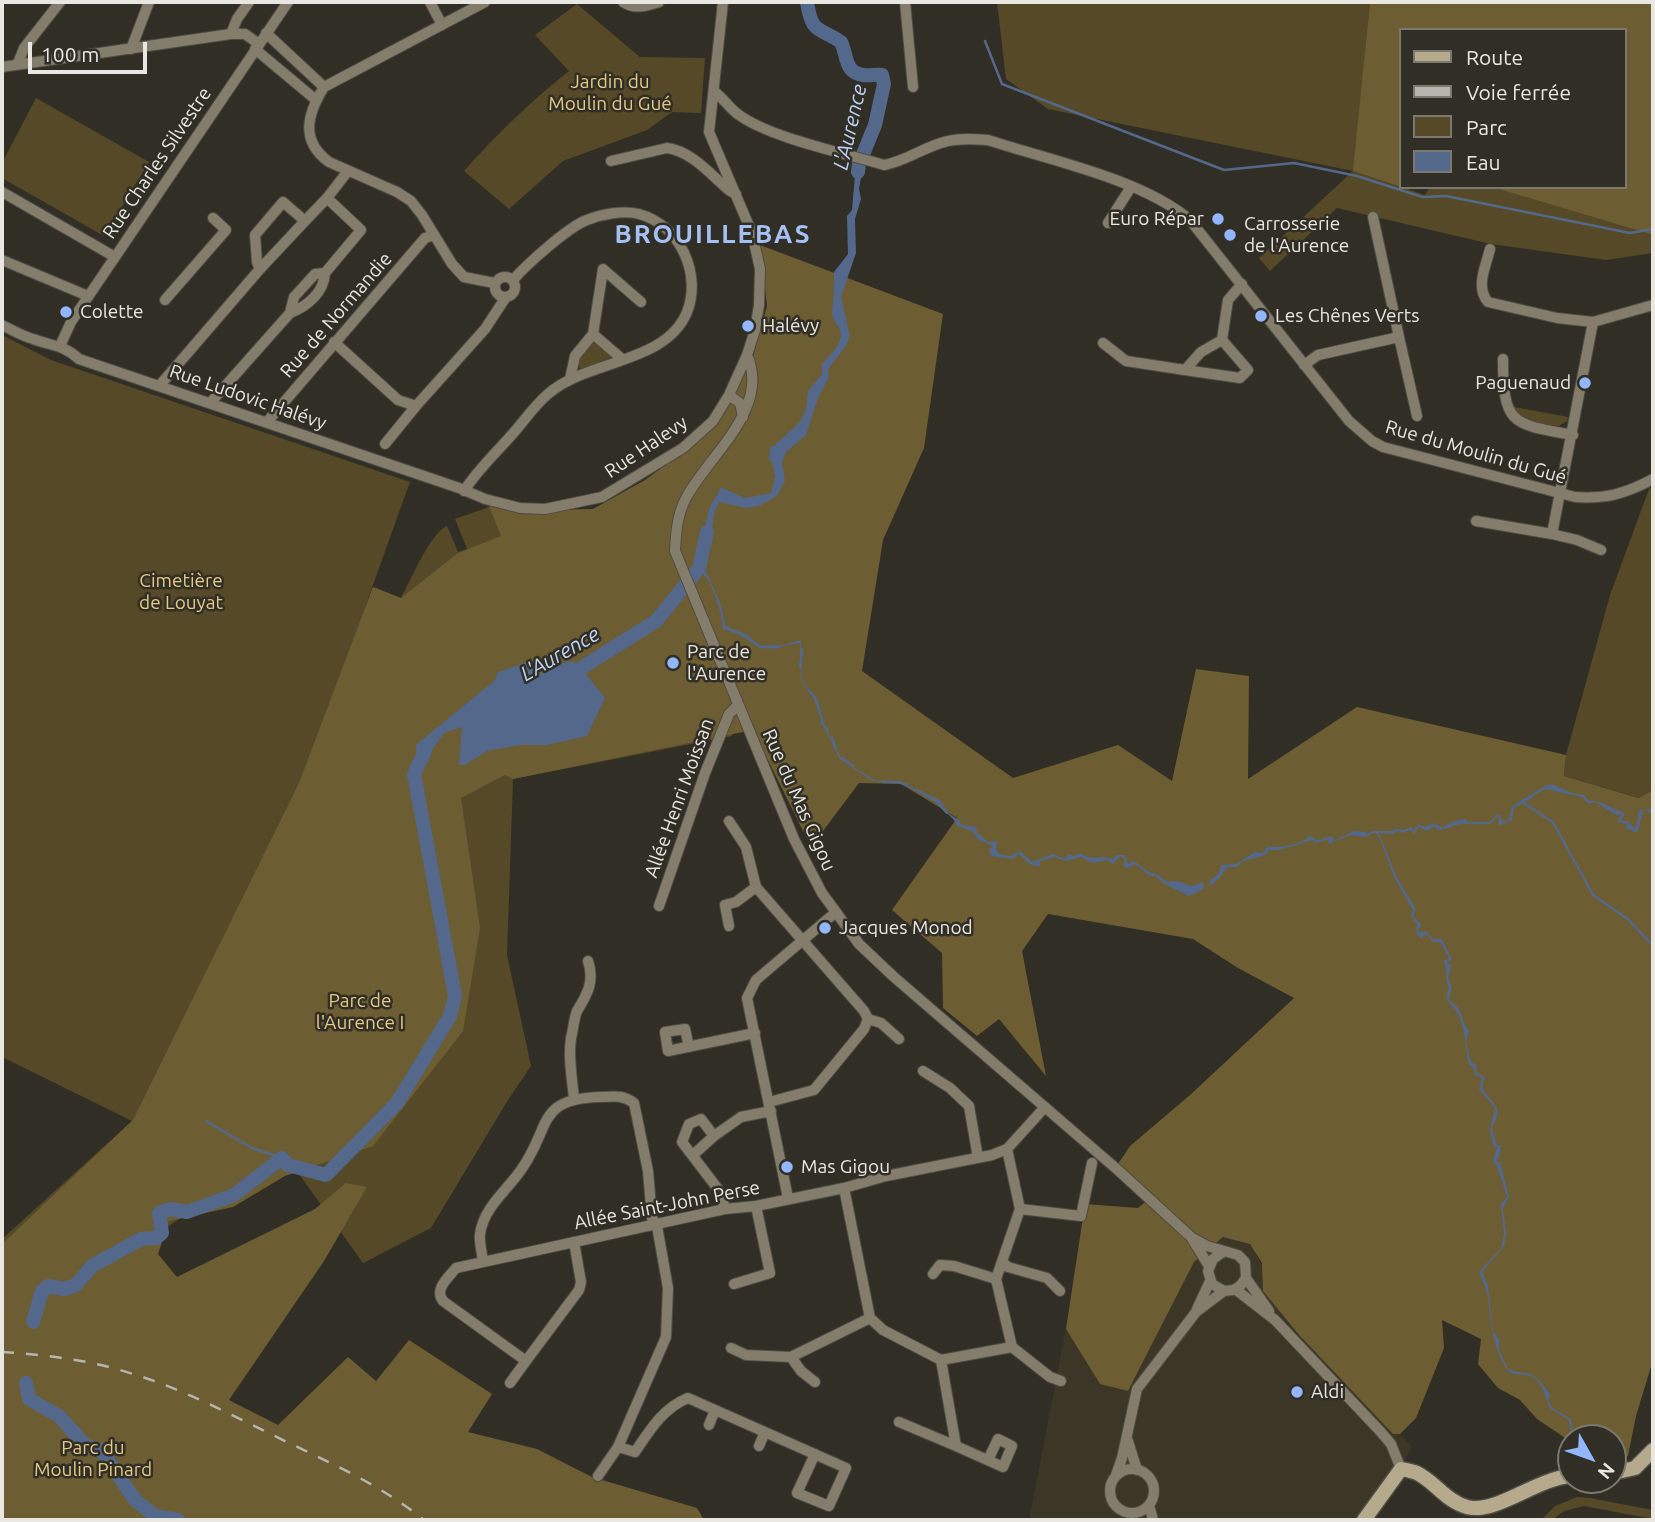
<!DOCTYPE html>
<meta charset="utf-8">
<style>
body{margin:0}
#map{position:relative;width:1655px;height:1522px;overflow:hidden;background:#312e25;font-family:Ubuntu,sans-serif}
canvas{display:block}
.frame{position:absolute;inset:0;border:4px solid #e9e7e1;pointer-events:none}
.legend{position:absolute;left:1399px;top:28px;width:228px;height:161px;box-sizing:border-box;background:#312e25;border:2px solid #7b7870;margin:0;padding:9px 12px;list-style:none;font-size:21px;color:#e9e7e1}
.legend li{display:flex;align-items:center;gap:14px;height:35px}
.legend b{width:35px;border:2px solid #7b7870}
.north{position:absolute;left:1557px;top:1424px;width:70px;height:70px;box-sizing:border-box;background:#312e25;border:2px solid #7b7870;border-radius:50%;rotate:130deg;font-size:19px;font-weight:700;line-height:28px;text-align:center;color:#e9e7e1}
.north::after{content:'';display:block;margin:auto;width:24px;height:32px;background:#92b7fd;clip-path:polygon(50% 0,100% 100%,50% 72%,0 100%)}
.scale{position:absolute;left:28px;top:42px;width:119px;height:32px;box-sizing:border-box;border:4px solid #e9e7e1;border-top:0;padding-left:9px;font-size:21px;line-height:24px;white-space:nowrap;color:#e9e7e1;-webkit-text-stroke:5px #312e25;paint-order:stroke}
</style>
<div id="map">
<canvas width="1655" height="1522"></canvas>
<div class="frame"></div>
<ul class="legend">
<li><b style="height:9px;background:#b5aa8c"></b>Route</li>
<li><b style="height:9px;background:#b7b5ae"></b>Voie ferrée</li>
<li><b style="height:19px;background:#564927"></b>Parc</li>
<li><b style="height:19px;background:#54688c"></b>Eau</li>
</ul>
<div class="north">N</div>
<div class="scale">100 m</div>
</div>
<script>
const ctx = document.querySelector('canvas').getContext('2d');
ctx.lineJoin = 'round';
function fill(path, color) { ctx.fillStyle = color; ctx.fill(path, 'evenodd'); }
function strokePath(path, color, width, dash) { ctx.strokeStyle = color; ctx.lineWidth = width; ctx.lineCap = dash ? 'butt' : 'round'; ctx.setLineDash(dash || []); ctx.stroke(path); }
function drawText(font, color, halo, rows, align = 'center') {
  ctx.font = font + ' Ubuntu,sans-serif'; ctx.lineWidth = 5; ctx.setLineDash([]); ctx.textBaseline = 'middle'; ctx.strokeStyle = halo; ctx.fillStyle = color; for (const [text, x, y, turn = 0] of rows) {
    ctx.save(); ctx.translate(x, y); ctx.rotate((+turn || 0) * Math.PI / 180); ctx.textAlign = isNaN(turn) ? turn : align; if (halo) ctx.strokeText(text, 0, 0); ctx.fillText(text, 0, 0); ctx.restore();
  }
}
fill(new Path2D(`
 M1223,1237L1250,1243L1300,1336L1393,1434H1400L1412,1447L1371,1520H1029L1066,1329L1100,1384L1128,1391L1194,1262Z`), '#3c3627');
fill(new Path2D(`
 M997,2H1370L1354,171L1425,195L1430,187H1493L1653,235V253L1606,260L1491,244L1337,208L1270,271L1259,258L1353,171L1048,109L1006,79Z
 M577,4L640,57L705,58L701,113L672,112L647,130L563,161L509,209L464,171C497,134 531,101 569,71L535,35Z
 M36,98L149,162L104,236L2,178V163Z
 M2,335L51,360L410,482L361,618L373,587L401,598C411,580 430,533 447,526L458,552L467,549L455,519L489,507L488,503L518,511L593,509L734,715L732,736L513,779L507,955L531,1066L508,1100L431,1228L363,1263L281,1149L44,1312L2,1320V1239L132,1121L2,1057Z
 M594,341L612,357L582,370L578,366V359Z
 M1514,407L1568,417L1567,421L1559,426C1543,424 1520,425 1514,407Z
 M1653,487V790L1640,798L1564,776L1566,755L1610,595L1649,489Z
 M1577,1497L1590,1498L1653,1510V1519L1584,1506L1564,1511L1552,1520H1541L1555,1506Z`), '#564927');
fill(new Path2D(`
 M1370,2H1653V235L1492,187H1625V30H1401V187L1353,171Z
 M760,245L943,314L924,448L883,540L862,671L1013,778L1118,745L1172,781L1196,669L1249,676L1248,779L1357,707L1566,755L1564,776L1639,798L1653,790V1360L1636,1416L1628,1456L1613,1453V1438H1571V1442L1537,1419L1520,1400L1498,1388L1478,1364L1481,1339L1442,1320L1444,1348L1416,1418L1400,1434H1393L1300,1336L1263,1291L1262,1263L1250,1244L1223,1237L1194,1262L1128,1391L1100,1384L1066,1329L1085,1204L1138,1208L1154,1195L1118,1164L1130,1146L1190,1095L1294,998L1238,968L1193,939L1048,914L1022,951L1046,1076L999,1019L977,1036L943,1008L942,953L892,910L957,818L901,784L859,783L811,847L753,730L513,779L505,775L461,798L480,928L463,1031L373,1146L285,1176L233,1207L169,1221L158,1254L177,1277L315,1209L346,1183L367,1187L324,1261L229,1400L278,1425L348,1357L376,1381L409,1340L492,1394L468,1432L537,1449L592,1477L697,1508L704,1520H2V1244L133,1120L299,783L373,587L401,598L458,553L501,536L488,503L518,511L593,509L645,480L706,435L751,364L767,306Z`), '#6c5d33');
fill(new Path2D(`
 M807,2H810C815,34 820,24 842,40C849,53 845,70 863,72C868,73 874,70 880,71L887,76L882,113L868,154L864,153L879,112L883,78L881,75C875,74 870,76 863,75C843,72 848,57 841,42C819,27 812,35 807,2Z
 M856,163L863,165L859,189L861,199L855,219L856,253L841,297L850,336L846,346L828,369L829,377L818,398L806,435L786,452L782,462L785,481L777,496L759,506L746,508L719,502L714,513L711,537L704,568L720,602L726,627L746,634L761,646L784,645L801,640L802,681L817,698L824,723L835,748L844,761L876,781H898L921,791L941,801L948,813L960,821L961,825L976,827L977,832L988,842L997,841L996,850L1000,854L1010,856L1020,851L1032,862L1053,854L1065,859L1068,854L1074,856L1081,853C1092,863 1102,853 1113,860L1116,855H1125L1128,864L1134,861L1149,872L1156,874L1168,882L1177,881L1191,886L1203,882L1204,889L1189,896L1163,883L1155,876H1150L1135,864L1128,868L1124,867V859L1121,856L1113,864L1107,860L1093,863L1081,857L1065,861L1055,857L1040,861V866C1026,866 1027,859 1018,854L1013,859L991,856L989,850L993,846L979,840L972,831L957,826C955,818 946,815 944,807L901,783L877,782L871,780L840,759L822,723L815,698L801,681L800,643L774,648L760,647L748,637L723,629C722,614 713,581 701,572L693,581L691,579C712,552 700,534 710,507C713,499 719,495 720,487L745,498L771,493L775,476L772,462L769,460L770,447L775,445L800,422L806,409L808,391L822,374V364C831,354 847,341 838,326C835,322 831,316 832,311C834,298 834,285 834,272L848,254L847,216L852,210Z
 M530,661L537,673H544L549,666L573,661L586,674L605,698L587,736L547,745H521L487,751L465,765H459L462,727L444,733L418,770L416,745L495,680L498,672Z
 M1547,785H1554L1572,793L1584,795L1589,801C1599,799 1614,810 1625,813L1621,821H1628L1634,828L1637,824L1639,810L1651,809L1653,811V816L1648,810L1643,811L1638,831L1633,833V830L1626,829L1627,824L1618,822L1621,814L1616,815L1595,802L1589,804L1582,797L1546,789C1534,794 1526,804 1514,807L1512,820L1501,825L1498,824L1499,818L1497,817L1490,824C1480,825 1469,823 1461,824C1453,825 1446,830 1438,830L1435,826L1427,831L1419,827L1414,834L1410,830L1403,833L1398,831L1393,834L1379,833L1396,876L1416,909L1413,916L1421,924L1418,933L1426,931L1433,939H1442L1452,960L1447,962L1451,966L1448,977L1452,988L1449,999L1459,1009L1466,1027L1469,1030L1466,1042L1471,1062L1476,1065L1477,1073L1485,1077L1482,1088L1497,1108V1118L1492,1127L1496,1144L1501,1146L1499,1157L1496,1161L1500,1162L1509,1197L1503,1208L1506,1234L1504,1246L1482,1272L1488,1286L1493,1331L1499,1340V1350L1508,1369C1515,1372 1519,1372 1527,1373C1537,1375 1544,1387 1550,1394L1548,1400L1554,1409L1571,1419L1572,1429L1585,1434L1589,1438L1570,1430L1569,1420L1551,1409C1544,1397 1543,1379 1527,1375C1520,1374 1515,1375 1509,1372C1491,1348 1492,1321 1487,1293C1485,1285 1481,1279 1479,1272L1501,1248L1504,1234L1501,1204L1507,1197L1497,1166L1493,1162L1497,1147L1493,1146L1490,1129L1495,1108L1479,1089L1482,1078L1475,1075L1473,1067L1469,1065C1465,1048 1466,1032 1459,1016C1454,1004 1442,1003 1449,988C1444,979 1448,971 1444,961L1449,958L1440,942H1433L1426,934L1421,938L1418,936L1416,930L1417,924L1411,916L1413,910L1394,877L1378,834L1373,833L1366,837L1350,835L1329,844L1328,839L1316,843L1312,840L1279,850H1269L1265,855L1241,862L1239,866L1226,868L1220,878L1210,886V880L1218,875L1221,865L1236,864L1255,852L1263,853L1268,846C1280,849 1301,844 1310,836L1317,840L1332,836L1333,841L1354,831L1365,832L1367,834L1372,831H1392L1395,829L1404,830L1411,827L1414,831L1418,824L1425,827L1435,823L1443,828L1449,823L1465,819L1468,822H1490L1498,813L1503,822L1509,819L1512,806Z`), '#54688c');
strokePath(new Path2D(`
 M985,41L1002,84L1224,170L1294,163L1357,176L1422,197L1446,196L1630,233L1653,229
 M726,627L746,637L760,647H779
 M800,667L802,649
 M809,691L815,698L820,713
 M822,719V723L828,731
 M832,737L836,750
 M842,758L853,766
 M883,782H898L907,785
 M937,802L947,813
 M1522,802L1553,822L1593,895L1629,920L1653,946
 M206,1121L252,1148L282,1158`), '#54688c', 2.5);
strokePath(new Path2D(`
 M166,1519L167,1520`), '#54688c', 9);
strokePath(new Path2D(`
 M807,2C812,35 819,27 841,42C848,57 844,72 863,75C870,76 875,74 882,75L884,84L875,125L859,164L858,172
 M567,677L656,621L699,568L707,532
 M33,1322L42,1291L48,1286L64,1289L76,1285L92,1266L141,1239L156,1238L162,1233L159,1213L170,1209L187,1212L234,1195L282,1158L288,1165L326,1175L397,1103L450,1016L455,996L414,774L425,751
 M26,1383L29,1399L59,1416L86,1446L101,1450L135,1500L155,1516L178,1520`), '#54688c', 14);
const street = new Path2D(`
 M430,2L442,25
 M485,2L324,87C308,113 299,140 329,162L397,192L411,201L422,215L452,264L464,277L494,283
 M623,2C634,10 647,6 659,2
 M905,2L913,87
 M266,33L324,87
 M231,34L237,19L249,2
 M131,49L149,2
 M255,49L316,100
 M18,63L24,48L60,2
 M2,67L231,34H245L259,44
 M715,92C724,99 730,109 739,115C771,138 844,153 884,165C907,161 925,146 948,141C961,138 974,139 988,140C1049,160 1142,179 1190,220L1349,421L1372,441L1383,447L1575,497C1606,499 1625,494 1653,479
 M611,161L667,148C692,151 712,176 730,191L736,194
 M2,192L115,257
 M1373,217L1399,337
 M305,221L327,198
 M1108,223L1131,187
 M1490,249C1486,266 1475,287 1488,302L1557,318L1593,322L1653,305
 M2,260L88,296
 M325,273L361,230L327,198L348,171
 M495 287a10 10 0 1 1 20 0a10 10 0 1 1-20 0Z
 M165,300L226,230L213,218
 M290,313C308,306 324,292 325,273
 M2,325C12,330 22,336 33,339C52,346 64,345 79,359L459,488L485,499L520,508L545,509L602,497L683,448L713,421L729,395L747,355L755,330L759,305L760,269L752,233L709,132L723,2
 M593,334L603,269L641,302
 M334,342L398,400L416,406L485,329L506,297
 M1103,343L1126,361L1185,370L1201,352L1222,340L1228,300L1242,284
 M60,346L71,322L288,2
 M747,355C771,409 708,456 686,498C677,515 676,533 675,551L794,839L822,893L836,912L859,944L894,977L1119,1171L1191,1237L1207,1246L1238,1255L1245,1262L1246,1278L1241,1285L1234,1290L1224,1291L1196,1312L1137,1389L1122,1458L1116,1475
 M1503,359C1503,425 1512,424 1573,435
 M1304,365L1318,355L1399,337L1417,416
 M1185,370L1240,378L1248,370L1222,340
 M570,379L575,356L593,334L622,359
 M160,385L260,269L305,221L283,202L255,235L257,262L260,269
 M729,395L740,403L743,417
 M211,402L290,313L294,297L315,274L325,273
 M267,422L425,238L434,235
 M385,444L416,406
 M464,491C478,469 499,450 516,430C526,418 536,404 548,394C586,360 666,364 687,312C702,274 680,225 639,214C623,210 602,214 587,220C568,227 526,265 513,280
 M1476,521L1552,534L1593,322
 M1552,534L1577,540L1601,550
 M729,821L746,847L756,887L864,1011L868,1019L864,1029L814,1090L769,1102
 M659,906L705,773L729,714L738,705
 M729,926L725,905L736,902L756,887
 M868,1019L881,1023L899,1039
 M689,1047L685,1029L665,1032L668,1051L755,1033
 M923,1071L950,1088L969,1106L978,1158
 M574,1098C572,1078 568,1058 571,1038C573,1031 574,1018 577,1011C587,995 595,981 588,961
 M714,1136L741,1117L771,1111
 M693,1155L714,1136L701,1119L689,1124L682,1142L721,1193L725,1209
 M844,1188L870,1318L883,1330L941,1360L1012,1347L996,1279L1020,1209L1007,1149
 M788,1198L747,998L756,980L836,912
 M1020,1209L1081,1216L1092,1163
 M1191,1237L1209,1266
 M574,1242L581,1282L579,1290L526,1361L443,1301C434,1289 448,1278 456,1268L725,1209L756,1206L844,1188L886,1176L992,1155L1007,1149L1045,1107
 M1223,1252L1213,1259L1208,1271L1212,1284L1224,1291
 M483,1261C482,1253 479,1242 480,1234C484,1206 509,1189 523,1167C551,1126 537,1099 599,1097C613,1097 622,1094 634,1103L648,1171L652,1218L657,1226L668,1288L666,1337L618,1447L598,1476
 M1003,1263L1008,1267L1047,1278L1060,1291
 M933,1274L940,1265L954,1266L996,1279
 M1246,1278L1269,1311
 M734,1284L770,1273L756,1206
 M1235,1289L1275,1320L1380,1431L1391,1444L1401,1469
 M1197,1309L1210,1281
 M1012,1347L1050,1377L1061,1381
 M731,1348L746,1355L791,1357L870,1318
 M791,1357L801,1371L815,1382
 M510,1383L526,1361
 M899,1422L956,1446L941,1360
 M709,1425L715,1410
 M1128,1441L1137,1470
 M759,1446L765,1432
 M956,1446L1003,1467L1012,1446L998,1439L988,1460
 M618,1447L635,1452C650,1430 663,1408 688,1398L846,1468L829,1506L797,1493L815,1454
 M1110 1491a22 22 0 1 1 44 0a22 22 0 1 1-44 0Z
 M1149,1505L1153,1520`);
const secondary = new Path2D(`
 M1613,1473L1635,1468L1653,1450
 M1364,1520L1401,1469C1406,1470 1412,1471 1417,1473C1435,1482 1447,1502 1467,1507C1495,1515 1537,1478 1571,1476`);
strokePath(street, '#4e4c43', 12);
strokePath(secondary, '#4e4c43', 17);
strokePath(street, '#847d6b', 10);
strokePath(secondary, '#b5aa8c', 14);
strokePath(new Path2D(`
 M2,1352C46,1355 91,1360 133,1374C186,1390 235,1417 285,1441C333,1464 382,1486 424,1520`), '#b7b5ae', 2.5, [12, 12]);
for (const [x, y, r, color] of [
 [1218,219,7,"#92b7fd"],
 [1230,235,7,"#92b7fd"],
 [66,312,7,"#92b7fd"],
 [1261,316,7,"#92b7fd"],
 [748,326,7,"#92b7fd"],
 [1585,383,7,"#92b7fd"],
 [673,663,7,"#92b7fd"],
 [825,928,7,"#92b7fd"],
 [787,1167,7,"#92b7fd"],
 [1297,1392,7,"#92b7fd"]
]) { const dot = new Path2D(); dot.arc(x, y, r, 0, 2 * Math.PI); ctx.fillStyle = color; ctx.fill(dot); strokePath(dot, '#312e25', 2.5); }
drawText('19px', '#e3c984', '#312e25', [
 ["Jardin du",610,82],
 ["Moulin du Gué",610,104],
 ["Cimetière",181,581],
 ["de Louyat",181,603],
 ["Parc de",360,1001],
 ["l'Aurence I",360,1023],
 ["Parc du",93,1448],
 ["Moulin Pinard",93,1470]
]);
drawText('19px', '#e9e7e1', '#312e25', [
 ["Rue Charles Silvestre",157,163,-56],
 ["Rue de Normandie",336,315,-49],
 ["Rue Ludovic Halévy",248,397,19],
 ["Rue Halevy",646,447,-34],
 ["Rue du Moulin du Gué",1476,452,16],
 ["Allée Henri Moissan",679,798,-70],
 ["Rue du Mas Gigou",799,800,66],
 ["Allée Saint-John Perse",667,1205,-11]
]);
drawText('19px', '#e9e7e1', '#312e25', [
 ["Euro Répar",1204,219,"right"],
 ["Carrosserie",1244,224],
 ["de l'Aurence",1244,246],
 ["Colette",80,312],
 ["Les Chênes Verts",1275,316],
 ["Halévy",762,326],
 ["Paguenaud",1571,383,"right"],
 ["Parc de",687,652],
 ["l'Aurence",687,674],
 ["Jacques Monod",839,928],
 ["Mas Gigou",801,1167],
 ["Aldi",1311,1392]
], 'left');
drawText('italic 21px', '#bed2f6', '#312e25', [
 ["L'Aurence",850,127,-77],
 ["L'Aurence",560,654,-30]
]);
ctx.letterSpacing = '2px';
drawText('bold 26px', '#a4c0f4', '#312e25', [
 ["BROUILLEBAS",713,234]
]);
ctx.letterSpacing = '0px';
</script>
